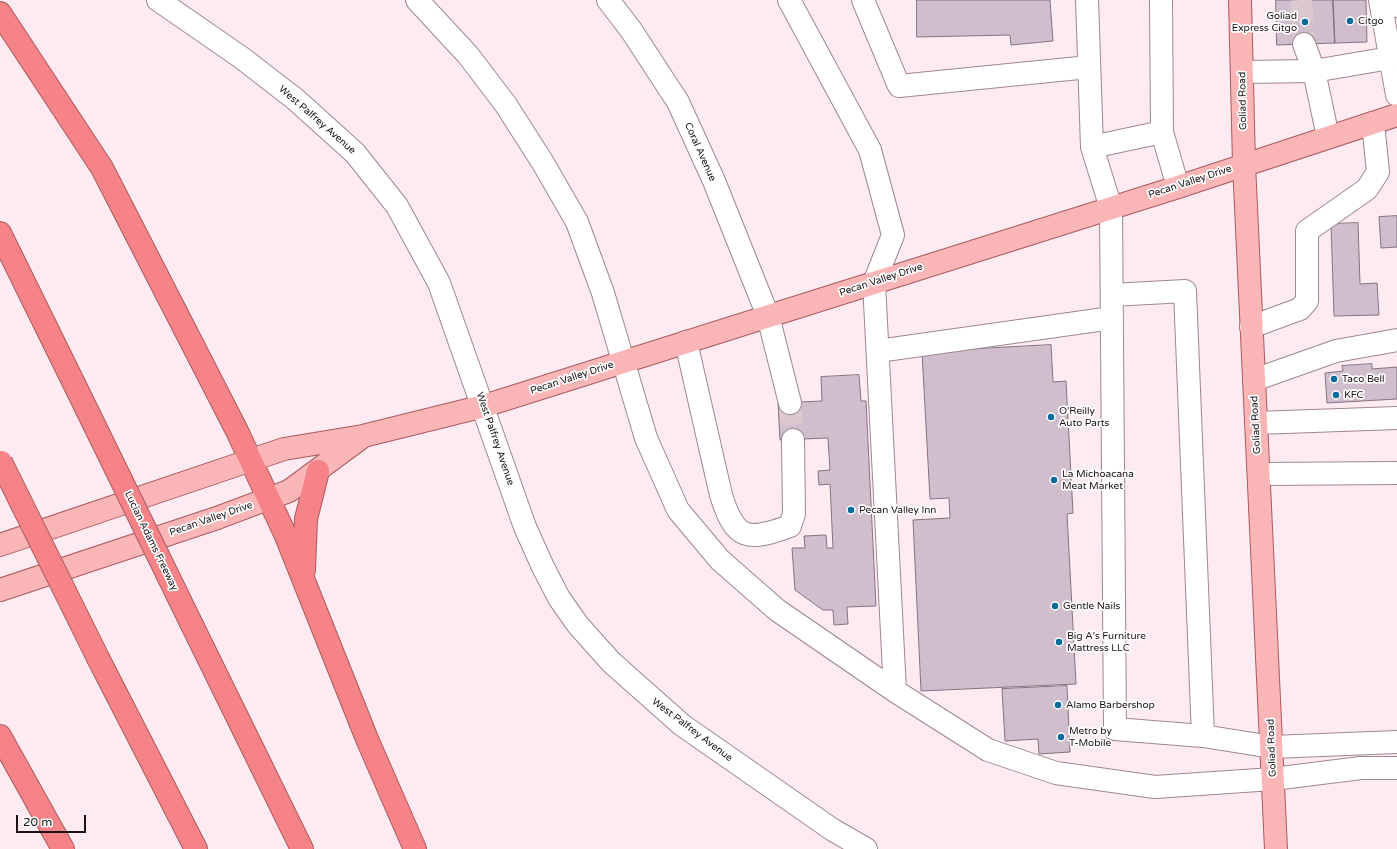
<!DOCTYPE html>
<style>
body{margin:0}
#map{position:relative;width:1397px;height:849px;overflow:hidden;background:#feeaf1;font-family:"Varela Round",sans-serif}
canvas{display:block}
.scale{position:absolute;left:16px;top:815px;width:70px;height:18px;box-sizing:border-box;border:2px solid #191114;border-top:0;padding-left:5px;font-size:12px;line-height:14px;white-space:nowrap;color:#191114;-webkit-text-stroke:3px #fefefe;paint-order:stroke}
</style>
<div id="map">
<canvas width="1397" height="849"></canvas>
<div class="scale">20 m</div>
</div>
<script>
const ctx = document.querySelector('canvas').getContext('2d');
ctx.lineJoin = 'round';
function fill(path, color) { ctx.fillStyle = color; ctx.fill(path, 'evenodd'); }
function strokePath(path, color, width, dash) { ctx.strokeStyle = color; ctx.lineWidth = width; ctx.lineCap = dash ? 'butt' : 'round'; ctx.setLineDash(dash || []); ctx.stroke(path); }
function drawText(font, color, halo, rows, align = 'center') {
  ctx.font = font + ' "Varela Round",sans-serif'; ctx.lineWidth = 3.5; ctx.setLineDash([]); ctx.textBaseline = 'middle'; ctx.strokeStyle = halo; ctx.fillStyle = color; for (const [text, x, y, turn = 0] of rows) {
    ctx.save(); ctx.translate(x, y); ctx.rotate((+turn || 0) * Math.PI / 180); ctx.textAlign = isNaN(turn) ? turn : align; if (halo) ctx.strokeText(text, 0, 0); ctx.fillText(text, 0, 0); ctx.restore();
  }
}
const building = new Path2D(`
 M917,0H1050L1053,41L1011,45L1010,35L917,37Z
 M1276,0H1333L1335,43L1277,45Z
 M1333,0H1366L1367,42L1335,43Z
 M1397,216V247L1381,248L1379,217Z
 M1358,223L1360,284L1377,283L1379,315L1334,316L1331,224Z
 M1051,345L1053,382L1066,381L1073,513L1067,514L1076,684L921,691L913,520L950,518L949,498L930,499L922,352Z
 M1372,364V369L1397,367V399L1327,403L1325,373L1343,371L1342,366Z
 M859,375L861,401H866L876,606L847,607L848,624L834,625L833,610H823L795,590L792,548H805L804,536L826,535L827,548H833L830,484L819,485L818,471L830,470L828,438L780,440L778,403L822,401L821,377Z
 M1067,686L1070,752L1039,754L1038,739L1005,741L1002,689Z`);
fill(building, '#d1becd');
strokePath(building, '#847381', 1);
strokePath(new Path2D(`
 M1301,0L1304,44
 M790,403L793,440`), '#dcc9d0', 22, [22, 11]);
const minor = new Path2D(`
 M158,0L242,58L295,99L355,153L397,206L439,283L525,527L543,567L559,598L578,625L611,662L682,725L833,830L866,849
 M417,0L468,55L506,105L543,163L577,222L603,293L646,438L678,510L720,560L777,610L895,691L988,750L1056,773L1155,787L1273,779L1361,768H1397
 M608,0L631,30L678,102L714,181L768,316L790,403
 M789,0L870,150L893,235L874,283L895,691
 M863,0L899,86L1089,67
 M1087,0L1092,147
 M1161,0L1162,132
 M1380,0L1397,95
 M1396,0L1397,6
 M1304,44L1314,71L1328,137
 M1242,72L1314,71L1390,58
 M1112,295L1185,291L1203,736L1115,729L1111,208L1092,147L1162,132L1178,187
 M1251,327L1300,309L1307,301V231L1367,189L1378,172L1373,123
 M686,342L721,495C735,540 747,542 790,526L794,514L793,440
 M878,351L1112,318
 M1254,380L1336,351L1397,340
 M1256,423L1397,418
 M1259,474L1397,473
 M1203,736L1272,747L1397,742`);
const major = new Path2D(`
 M1240,0L1244,164L1276,849
 M0,545L284,449L363,436L484,406L1178,187L1397,115
 M0,590L217,518L289,491L361,438`);
const highway = new Path2D(`
 M0,13L102,168L237,431L286,536L367,739L415,849
 M0,233L87,410
 M304,570L306,519L318,471
 M193,627L302,849
 M99,660L196,849
 M0,736L63,849`);
strokePath(minor, '#9e888f', 24);
strokePath(major, '#a95b5f', 24);
strokePath(highway, '#a95b5f', 24);
strokePath(minor, '#fff', 22);
strokePath(major, '#fab5b7', 22);
strokePath(highway, '#f68387', 22);
const highwayBridge = new Path2D(`
 M87,410L193,627
 M1,462L99,660`);
strokePath(highwayBridge, '#a95b5f', 24, []);
strokePath(highwayBridge, '#f68387', 22);
for (const [x, y, r, color] of [
 [1350,21,4,"#056c9a"],
 [1305,22,4,"#056c9a"],
 [1334,379,4,"#056c9a"],
 [1336,395,4,"#056c9a"],
 [1051,417,4,"#056c9a"],
 [1054,480,4,"#056c9a"],
 [851,510,4,"#056c9a"],
 [1055,606,4,"#056c9a"],
 [1059,642,4,"#056c9a"],
 [1058,705,4,"#056c9a"],
 [1061,737,4,"#056c9a"]
]) { const dot = new Path2D(); dot.arc(x, y, r, 0, 2 * Math.PI); ctx.fillStyle = color; ctx.fill(dot); strokePath(dot, '#fefefe', 1.5); }
drawText('10px', '#191114', '#fefefe', [
 ["Goliad",1297,16,"right"],
 ["Express Citgo",1297,28,"right"],
 ["Citgo",1358,21],
 ["Taco Bell",1342,379],
 ["KFC",1344,395],
 ["O'Reilly",1059,411],
 ["Auto Parts",1059,423],
 ["La Michoacana",1062,474],
 ["Meat Market",1062,486],
 ["Pecan Valley Inn",859,510],
 ["Gentle Nails",1063,606],
 ["Big A's Furniture",1067,636],
 ["Mattress LLC",1067,648],
 ["Alamo Barbershop",1066,705],
 ["Metro by",1069,731],
 ["T-Mobile",1069,743]
], 'left');
drawText('10px', '#191114', '#fefefe', [
 ["Goliad Road",1243,101,-91],
 ["West Palfrey Avenue",317,120,41],
 ["Coral Avenue",700,152,66],
 ["Pecan Valley Drive",1190,182,-18],
 ["Pecan Valley Drive",881,280,-18],
 ["Pecan Valley Drive",572,378,-18],
 ["Goliad Road",1256,425,-93],
 ["West Palfrey Avenue",495,439,71],
 ["Pecan Valley Drive",211,519,-19],
 ["Lucian Adams Freeway",151,541,64],
 ["West Palfrey Avenue",692,730,37],
 ["Goliad Road",1272,748,-92]
]);
</script>
